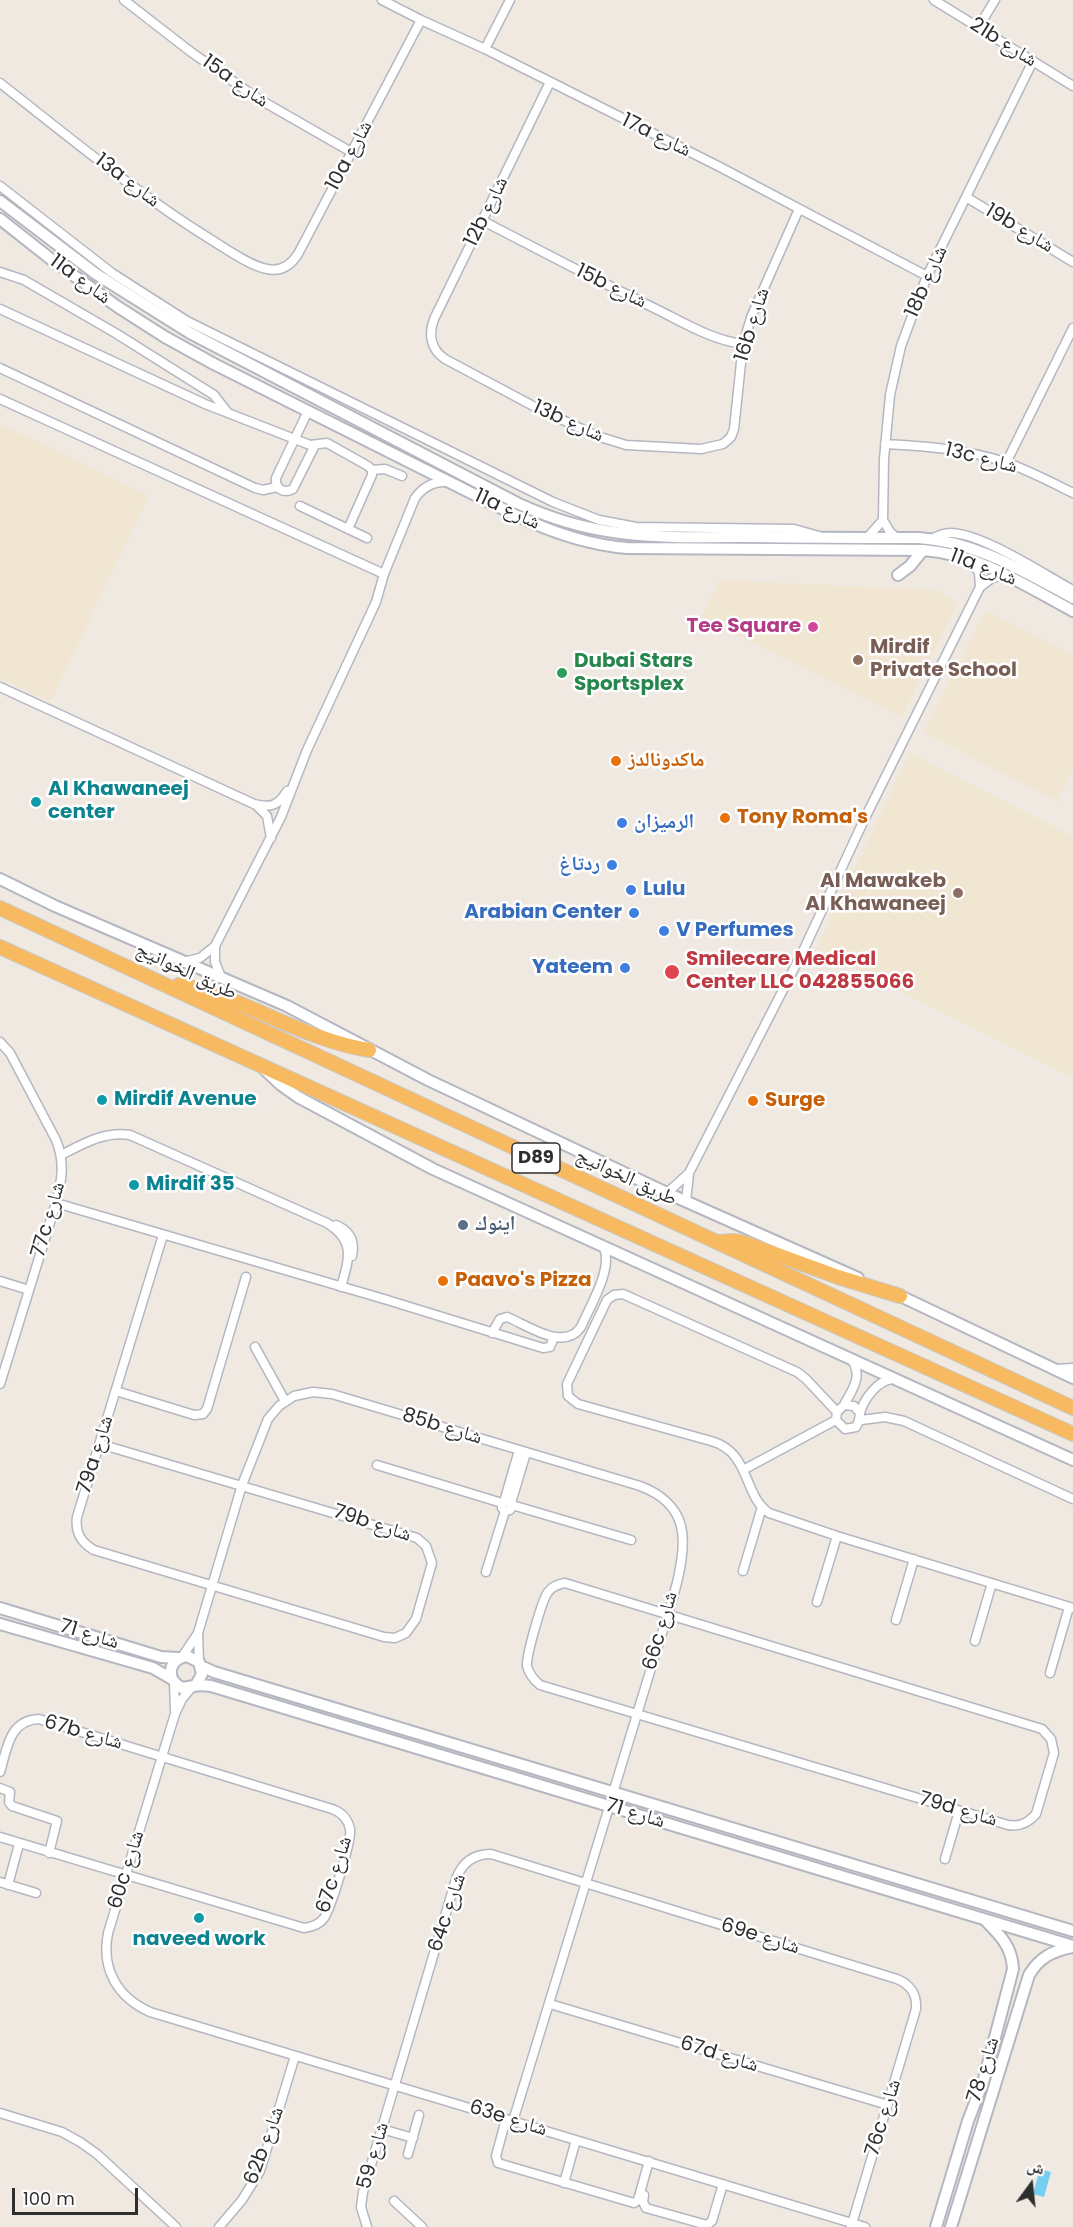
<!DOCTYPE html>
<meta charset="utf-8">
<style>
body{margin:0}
#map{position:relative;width:1073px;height:2227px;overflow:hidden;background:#efe9e1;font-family:Poppins,"Noto Naskh Arabic",sans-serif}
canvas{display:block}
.north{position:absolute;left:1001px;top:2155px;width:60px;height:60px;-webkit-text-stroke:4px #fff;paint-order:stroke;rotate:15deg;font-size:16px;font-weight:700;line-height:24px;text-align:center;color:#2e2e2e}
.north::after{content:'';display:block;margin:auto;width:21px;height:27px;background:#2e2e2e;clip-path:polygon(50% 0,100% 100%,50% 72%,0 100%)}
.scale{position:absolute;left:12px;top:2188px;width:126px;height:27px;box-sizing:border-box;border:3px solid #2e2e2e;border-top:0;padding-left:8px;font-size:18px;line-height:21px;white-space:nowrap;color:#2e2e2e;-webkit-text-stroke:4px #fff;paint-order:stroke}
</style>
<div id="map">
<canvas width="1073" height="2227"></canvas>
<div class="north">ش</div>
<div class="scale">100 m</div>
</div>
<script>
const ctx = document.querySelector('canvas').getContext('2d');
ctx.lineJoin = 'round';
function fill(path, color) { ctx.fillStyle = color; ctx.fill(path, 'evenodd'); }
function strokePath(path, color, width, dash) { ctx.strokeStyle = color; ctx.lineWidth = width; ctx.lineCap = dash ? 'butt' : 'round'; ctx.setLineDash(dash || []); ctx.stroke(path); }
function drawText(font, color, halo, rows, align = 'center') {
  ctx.font = font + ' Poppins,"Noto Naskh Arabic",sans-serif'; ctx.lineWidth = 5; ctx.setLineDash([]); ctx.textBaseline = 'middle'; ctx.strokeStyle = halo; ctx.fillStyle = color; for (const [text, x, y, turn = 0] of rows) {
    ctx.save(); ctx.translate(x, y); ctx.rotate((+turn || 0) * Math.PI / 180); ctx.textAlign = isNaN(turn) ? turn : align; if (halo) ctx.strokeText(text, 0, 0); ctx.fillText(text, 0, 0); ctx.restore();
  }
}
fill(new Path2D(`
 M0,424L149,495L50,702L0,678Z
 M719,580L934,590L958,603L902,717L701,617Z
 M986,611L1073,655V770L1057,801L923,732Z
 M910,753L1073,837V1077L816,949Z`), '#f0e6d1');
fill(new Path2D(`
 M1040,2169L1051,2172L1044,2197L1033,2194Z`), '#75cff0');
const minor = new Path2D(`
 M124,0L191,52L257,98L353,153
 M382,0L421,20L485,49L718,166L927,276
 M934,0L1073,86
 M978,28L995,0
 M485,49L510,0
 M550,82L435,317C428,333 430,349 445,359L537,408L597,436L626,445L701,449L723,444L731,437L734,429L743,344L752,315L799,209
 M0,83C69,137 136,193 210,239C225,248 250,266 267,269C281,272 291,265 298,254L421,20
 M0,186L112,273L187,321L553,502L599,520L636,527L794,529L819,536
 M966,197L1073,262
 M483,221C540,251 597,280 654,308C683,322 711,340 743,344
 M0,272L24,280L117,334L214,395L228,413
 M0,309L205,404L310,445L327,443L368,466L372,470V475L348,529
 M0,368L255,488L263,490L277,487
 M0,399L384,574
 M308,411L276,478C275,489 284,494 293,489L315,445
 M885,444C926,446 965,449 1005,462C1028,470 1051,482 1073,493
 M1006,463L1073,328
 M372,470L385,469L402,476
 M300,506L367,538
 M867,538L883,520
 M897,538L890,532L883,520L884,459L890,395L901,346L927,276L1033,61
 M932,539C937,536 943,533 950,533C982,533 1043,574 1073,590
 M971,560L979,573L980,587
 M0,687L254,804C271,808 278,806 287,791
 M257,806L267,816L271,838
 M215,946V962L221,977
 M183,962L200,958L215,946L281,817L307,750L376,602L384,574L415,498C423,487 433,481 447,482
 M0,1042L10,1053L56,1140C65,1162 62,1181 56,1203L0,1384
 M61,1155C83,1144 104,1131 130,1135L327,1223C356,1241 349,1259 341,1287
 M667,1193L689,1173L804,949L864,820L980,587L992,578L1005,575
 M686,1202L689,1173
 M56,1203L384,1299L543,1348L550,1347L554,1337
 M336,1225C350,1231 355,1241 352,1256
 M0,1281L29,1290
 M492,1333L500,1319L507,1317C527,1325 564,1352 581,1327C590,1306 613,1269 604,1248
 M255,1347L285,1401
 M1055,1369L1073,1368
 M116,1391L194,1415L203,1414L207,1409L246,1277
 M844,1405C852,1390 863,1377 852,1360
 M837,1412L806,1379L797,1372L623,1294L614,1295L607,1300L567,1384L568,1396L578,1404L711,1441C751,1452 743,1496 769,1513L837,1536L1073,1608
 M860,1413L854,1406L844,1405L837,1412L836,1420L845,1429L856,1427C860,1421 859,1419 860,1413C864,1399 877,1381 892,1379
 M861,1420L885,1417L904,1421L1073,1499
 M100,1444L417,1538L426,1546L432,1563L416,1619L406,1633L395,1638L384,1637L94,1550C80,1542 75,1532 77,1517L163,1235
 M377,1465L502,1503
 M743,1470L836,1420
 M504,1502L519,1450
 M511,1503L526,1453
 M512,1505L631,1540
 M743,1571L762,1507
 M486,1572L505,1511L510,1510L512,1507L509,1501L502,1503V1508L505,1511
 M565,1583L1042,1729L1051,1739L1054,1753L1036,1814C1028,1823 1020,1827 1008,1825L540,1685C534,1680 529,1674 527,1666C526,1656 542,1600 548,1592C552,1587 558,1584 565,1583Z
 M817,1602L837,1536
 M896,1620L914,1559
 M198,1633L199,1662
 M975,1641L992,1583
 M182,1657L198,1633L242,1485L268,1419L279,1406L294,1396L313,1392L332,1394L640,1486C659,1493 676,1506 681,1526C690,1562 662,1629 652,1665C639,1707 626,1750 613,1793
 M1050,1673L1069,1607
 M174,1683L175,1710
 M192,1687L182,1699L175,1714L108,1933C101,1969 117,1997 150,2012L865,2227
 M0,1772C7,1749 9,1720 39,1719L332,1809C341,1812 348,1819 350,1829C352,1840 331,1908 324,1918C319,1925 312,1927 304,1928L0,1837
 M0,1788L10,1792L9,1802L12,1806L57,1821L49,1853
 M945,1859L959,1811
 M0,1882L36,1893
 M8,1885L19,1844
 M550,2004L888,2105
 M0,2113L62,2132L80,2142L97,2154L176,2227
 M506,2119L496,2156L498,2163L634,2203L638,2200L649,2161
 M513,2121L609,1807
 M382,2129L413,2138
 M408,2154L419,2115
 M564,2183L576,2140
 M644,2195L643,2202L646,2208L707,2225L712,2221L723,2184
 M394,2201L422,2227
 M219,2227L242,2200L260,2171L295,2056
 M367,2227L361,2207L363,2192L456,1879C462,1863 473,1854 491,1854L897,1979C911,1985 917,1994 916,2009L851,2227`);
const tertiary = new Path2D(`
 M0,201L96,274L190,333L517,503C600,542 666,537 754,537C809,538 864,538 919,538C977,542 1023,571 1073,598
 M0,219L52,260L118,307L165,337L214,364L515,515C551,532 588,545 627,548L923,550C979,554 1024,585 1073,611
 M898,575L910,566L923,550
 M0,879L55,906L287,1006L428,1080L667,1193L858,1278
 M262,1067L281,1085L298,1097L433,1169L1073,1460
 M894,1293L1073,1378
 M0,1608L161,1657L178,1658
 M0,1624L153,1668L172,1679
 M201,1666L214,1672L1073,1931
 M196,1685L202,1674L199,1662L187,1656C168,1659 165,1679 182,1688L200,1685L211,1686L1073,1946
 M936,2227L968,2121L984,2079L1013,1969C1012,1948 1002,1937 987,1922
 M951,2227L1029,1975C1039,1958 1052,1951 1072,1947`);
const trunk = new Path2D(`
 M0,908L1073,1408
 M0,947L1073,1434
 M179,985C245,997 300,1039 369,1050
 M720,1242L734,1241L745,1243L838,1277L900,1296`);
strokePath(minor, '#b4b7c1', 11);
strokePath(tertiary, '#b4b7c1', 14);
strokePath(trunk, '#c9c9c9', 16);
strokePath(minor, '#fff', 8);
strokePath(tertiary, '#fff', 10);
strokePath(trunk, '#f8ba60', 14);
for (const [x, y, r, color] of [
 [813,627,6,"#d1479c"],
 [858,660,6,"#8d6e63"],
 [562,673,6,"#2e9e5b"],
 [616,761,6,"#e8710a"],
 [36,802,6,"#0f9aa8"],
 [725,818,6,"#e8710a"],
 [622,823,6,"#3f7fe0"],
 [612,865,6,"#3f7fe0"],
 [631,890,6,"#3f7fe0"],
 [958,893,6,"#8d6e63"],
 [634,913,6,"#3f7fe0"],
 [664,931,6,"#3f7fe0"],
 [625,968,6,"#3f7fe0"],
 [672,972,8,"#e0444e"],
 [102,1100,6,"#0f9aa8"],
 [753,1101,6,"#e8710a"],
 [134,1185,6,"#0f9aa8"],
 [463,1225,6,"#5c6f8a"],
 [443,1281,6,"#e8710a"],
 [199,1918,6,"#0f9aa8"]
]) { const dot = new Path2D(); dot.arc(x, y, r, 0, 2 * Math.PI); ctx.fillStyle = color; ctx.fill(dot); strokePath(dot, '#fff', 2); }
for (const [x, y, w] of [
 [536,1158,48]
]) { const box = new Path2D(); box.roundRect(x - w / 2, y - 15, w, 30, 4.5); ctx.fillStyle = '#fff'; ctx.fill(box); strokePath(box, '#2e2e2e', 1.5); }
drawText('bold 18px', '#2e2e2e', null, [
 ["D89",536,1158]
]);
drawText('20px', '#2e2e2e', '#fff', [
 ["21b شارع",1003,43,32],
 ["15a شارع",235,82,35],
 ["17a شارع",656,136,26],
 ["10a شارع",350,156,-62],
 ["13a شارع",127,181,37],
 ["12b شارع",487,212,-64],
 ["19b شارع",1019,229,31],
 ["11a شارع",80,280,36],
 ["18b شارع",927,282,-66],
 ["15b شارع",611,287,26],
 ["16b شارع",753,325,-73],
 ["13b شارع",568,422,24],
 ["13c شارع",981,459,14],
 ["11a شارع",507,510,25],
 ["11a شارع",983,568,21],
 ["طريق الخوانيج",186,972,25],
 ["طريق الخوانيج",626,1178,25],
 ["77c شارع",49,1220,-74],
 ["85b شارع",442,1427,17],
 ["79a شارع",96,1455,-73],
 ["79b شارع",372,1524,18],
 ["66c شارع",661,1631,-74],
 ["شارع 71",89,1635,17],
 ["67b شارع",83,1733,16],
 ["79d شارع",958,1810,16],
 ["شارع 71",635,1814,17],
 ["60c شارع",127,1870,-73],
 ["67c شارع",335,1875,-73],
 ["64c شارع",448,1913,-72],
 ["69e شارع",760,1937,17],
 ["67d شارع",719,2055,17],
 ["شارع 78",984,2070,-73],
 ["76c شارع",884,2118,-73],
 ["63e شارع",508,2119,17],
 ["62b شارع",265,2146,-70],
 ["شارع 59",374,2156,-74]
]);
drawText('bold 20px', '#b23c85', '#fff', [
 ["Tee Square",801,627]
], 'right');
drawText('bold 20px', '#785e54', '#fff', [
 ["Mirdif",870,648],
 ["Private School",870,671],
 ["Al Mawakeb",946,882,"right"],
 ["Al Khawaneej",946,905,"right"]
], 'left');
drawText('bold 20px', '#27864d', '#fff', [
 ["Dubai Stars",574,662],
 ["Sportsplex",574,685]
], 'left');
drawText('bold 20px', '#c56008', '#fff', [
 ["ماكدونالدز",628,761],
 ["Tony Roma's",737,818],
 ["Surge",765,1101],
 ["Paavo's Pizza",455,1281]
], 'left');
drawText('bold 20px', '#0d838f', '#fff', [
 ["Al Khawaneej",48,790],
 ["center",48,813],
 ["Mirdif Avenue",114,1100],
 ["Mirdif 35",146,1185],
 ["naveed work",199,1940,"center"]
], 'left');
drawText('bold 20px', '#366cbe', '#fff', [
 ["الرميزان",634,823],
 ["ردتاغ",600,865,"right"],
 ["Lulu",643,890],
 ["Arabian Center",622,913,"right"],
 ["V Perfumes",676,931],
 ["Yateem",613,968,"right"]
], 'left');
drawText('bold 20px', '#be3a42', '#fff', [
 ["Smilecare Medical",686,960],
 ["Center LLC 042855066",686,983]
], 'left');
drawText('bold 20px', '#4e5e75', '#fff', [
 ["اينوك",475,1225]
], 'left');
</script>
